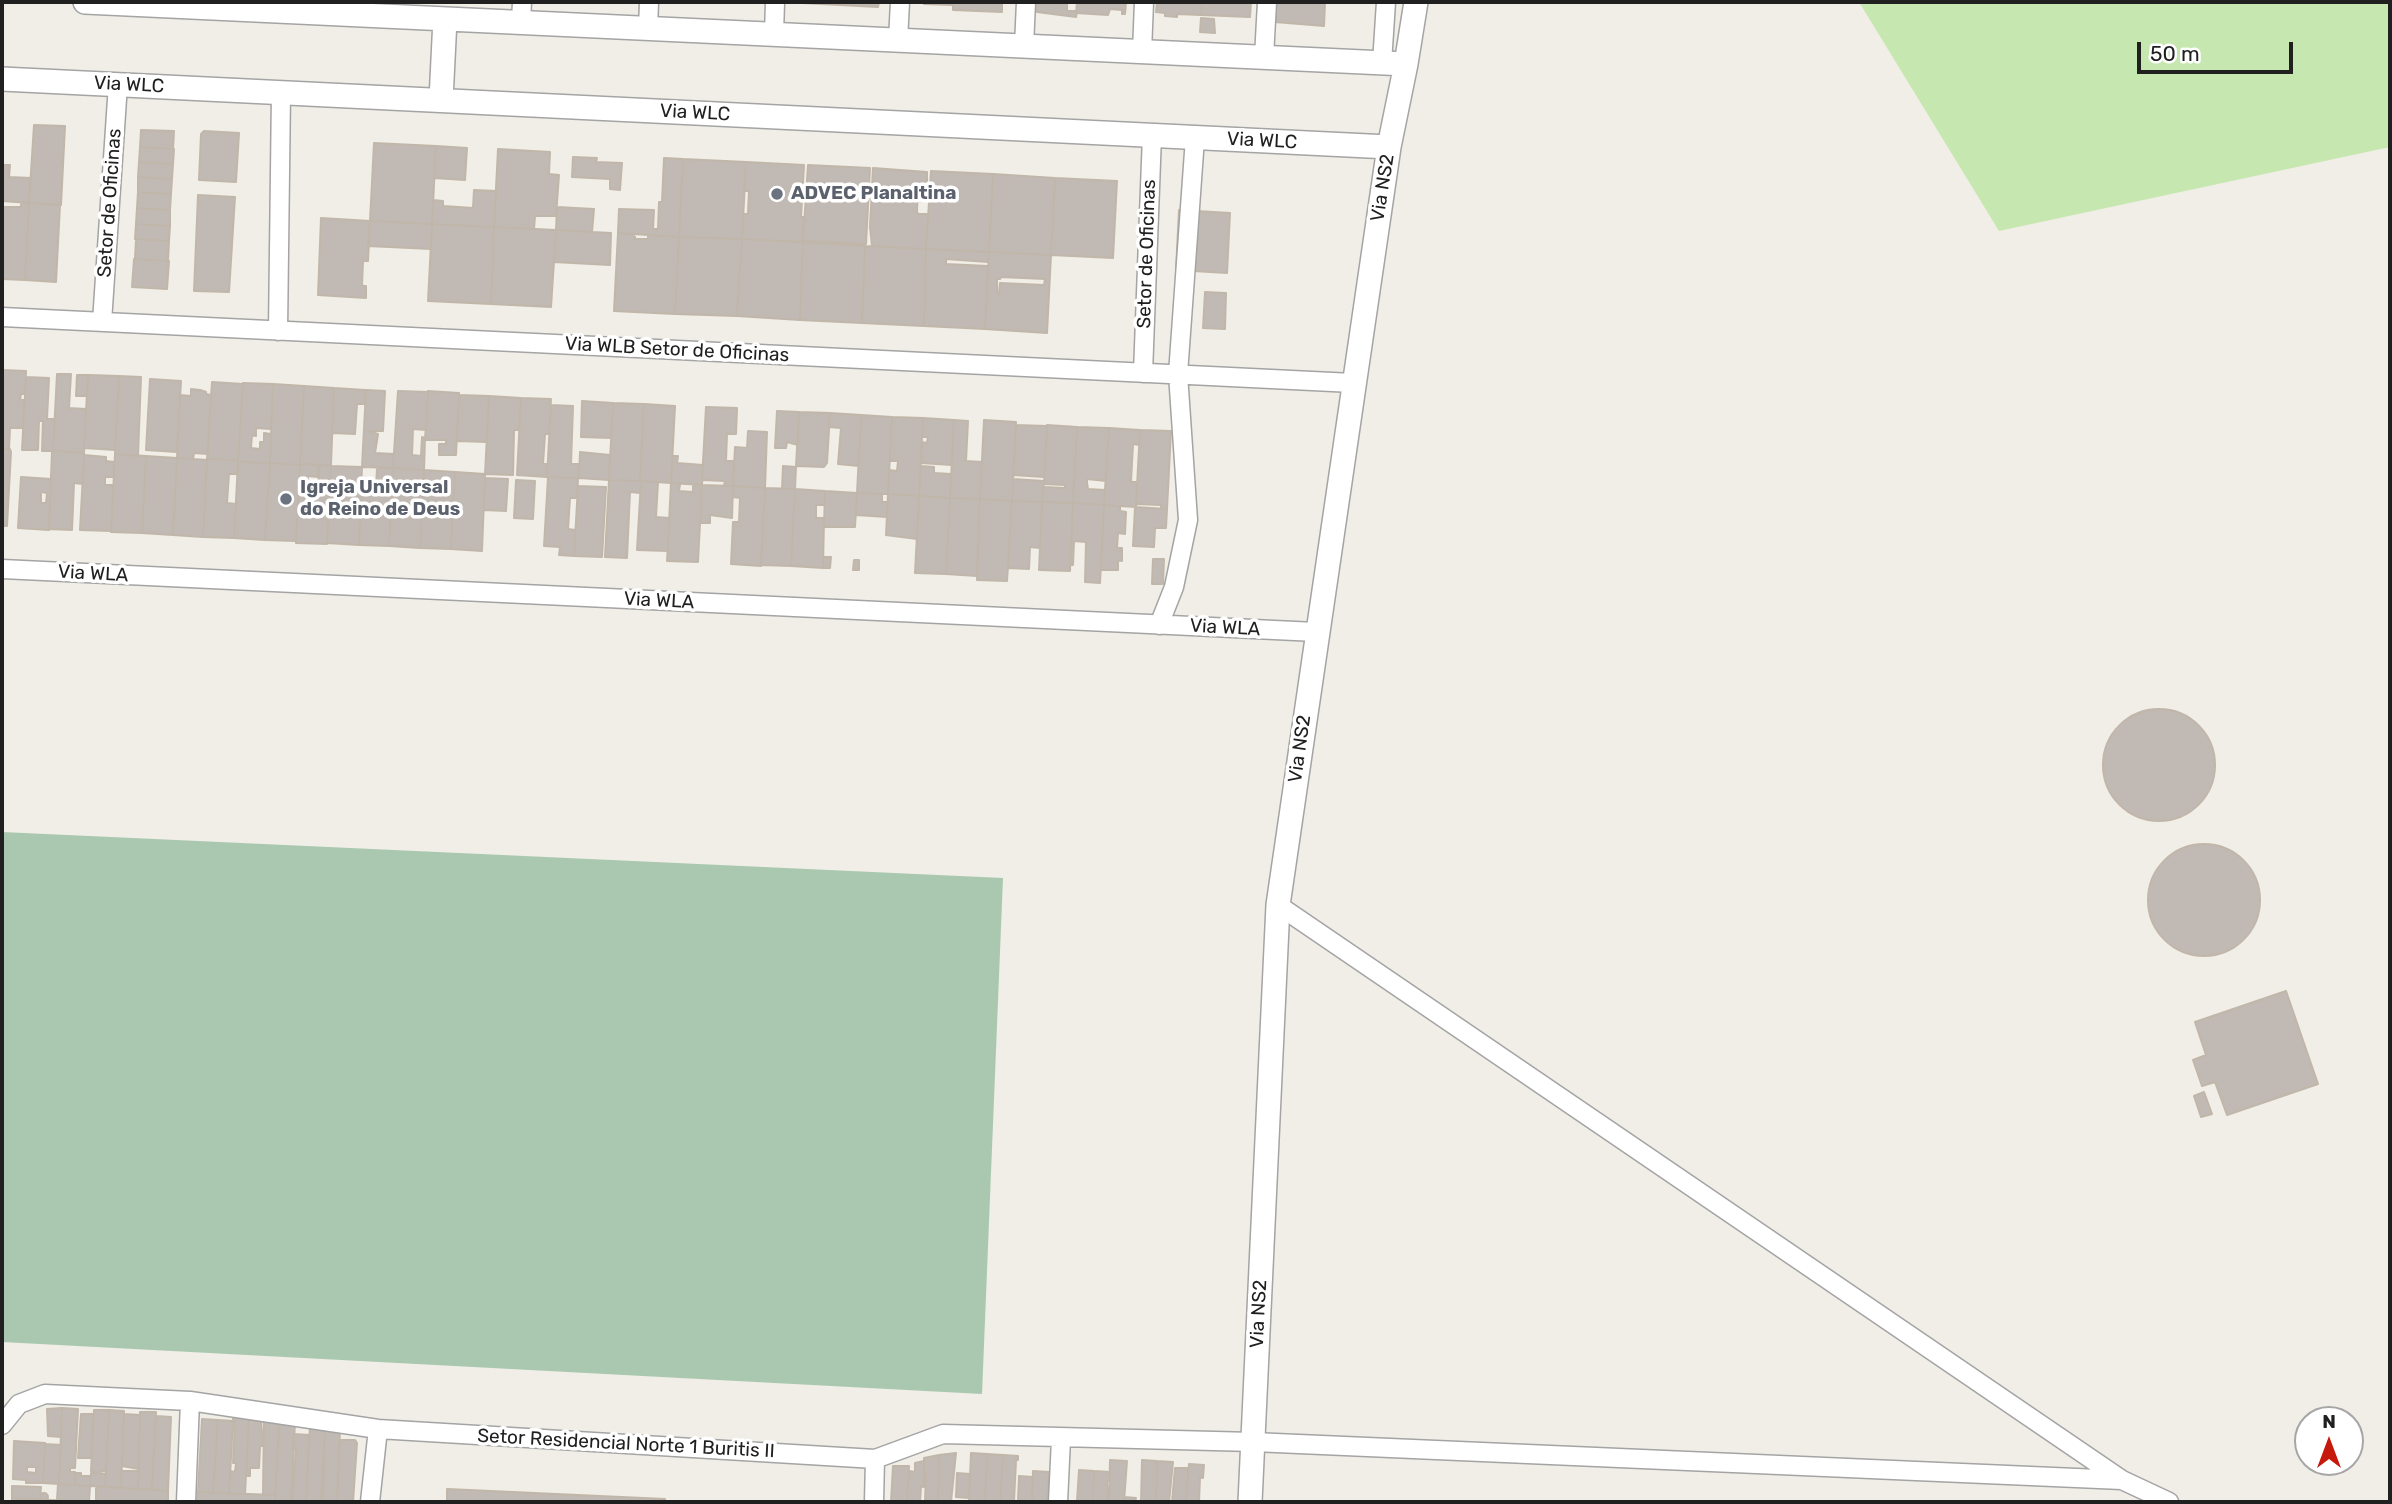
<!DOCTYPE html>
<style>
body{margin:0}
#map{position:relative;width:2392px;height:1504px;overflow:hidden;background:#f0eee7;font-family:Rubik,sans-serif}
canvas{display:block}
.frame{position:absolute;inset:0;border:4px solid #202020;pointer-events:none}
.north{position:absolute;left:2294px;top:1406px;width:70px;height:70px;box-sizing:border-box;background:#fff;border:2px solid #a6a6a6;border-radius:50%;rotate:0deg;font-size:19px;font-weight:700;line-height:28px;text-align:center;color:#202020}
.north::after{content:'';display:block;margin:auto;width:24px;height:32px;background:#c6180b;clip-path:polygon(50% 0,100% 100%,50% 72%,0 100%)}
.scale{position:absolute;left:2137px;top:42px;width:156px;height:32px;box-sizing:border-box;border:4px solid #202020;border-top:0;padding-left:9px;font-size:21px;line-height:24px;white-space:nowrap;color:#202020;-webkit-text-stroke:5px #fff;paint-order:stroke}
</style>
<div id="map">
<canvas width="2392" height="1504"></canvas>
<div class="frame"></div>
<div class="north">N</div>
<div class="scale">50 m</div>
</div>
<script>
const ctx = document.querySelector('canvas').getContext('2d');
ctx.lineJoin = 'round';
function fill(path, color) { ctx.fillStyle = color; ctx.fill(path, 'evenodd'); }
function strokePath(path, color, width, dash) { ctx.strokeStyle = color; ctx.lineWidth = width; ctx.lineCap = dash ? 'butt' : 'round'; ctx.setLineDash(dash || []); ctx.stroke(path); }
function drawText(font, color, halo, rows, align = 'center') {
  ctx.font = font + ' Rubik,sans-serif'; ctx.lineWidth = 7; ctx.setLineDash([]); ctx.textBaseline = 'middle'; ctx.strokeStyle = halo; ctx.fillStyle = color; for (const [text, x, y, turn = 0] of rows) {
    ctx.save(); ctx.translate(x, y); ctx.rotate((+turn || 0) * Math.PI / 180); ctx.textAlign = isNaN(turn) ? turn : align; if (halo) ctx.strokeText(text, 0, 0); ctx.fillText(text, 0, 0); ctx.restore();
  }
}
fill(new Path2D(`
 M1859,2H2390V147L1999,231Z`), '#c7e7b0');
fill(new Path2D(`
 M2,832L1003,878L982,1394L2,1342Z`), '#aac8b0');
const building = new Path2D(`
 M783,2H879L878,7Z
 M924,2H953V5L924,4Z
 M953,2H1002V12L953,10Z
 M1028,2H1067V11H1077L1076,17L1037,12V10L1027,9Z
 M1077,2H1126L1125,14H1122V10L1110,9L1108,15L1076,13Z
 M1157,2H1202L1201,15L1177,14V17L1165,16V13L1156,12Z
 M1202,2H1251L1250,17L1201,15Z
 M1276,2H1325L1324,26L1275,22Z
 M1201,18L1214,19L1215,33L1200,32Z
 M34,125L65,126L61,205L29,203Z
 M141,130L174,131L173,149L140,147Z
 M204,131L239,133L236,182L199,180L201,134Z
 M374,143L436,146L432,224L370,221Z
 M436,146L467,148L465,180L434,178Z
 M140,147L174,149L173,164L139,162Z
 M498,149L550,152L549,174L559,175L556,216H535L534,229L494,227Z
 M573,157L597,158L596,162L622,163L620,190L610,189V179L572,177Z
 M664,158L683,159L679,237L618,233L619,209L654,210L653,229H658L659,202H662Z
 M683,159L746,162L742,239L679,237Z
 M139,162L173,164L172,179L138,177Z
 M746,162L804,165L801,217H804L802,242L742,239L743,214H748L749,191H744Z
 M2,165H10L9,177L31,178L29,203L2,201Z
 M808,165L870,168L866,244L803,241Z
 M873,168L927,172V185L918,187L917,211L918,214H928L926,249L872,246L870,227Z
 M931,171L993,174L989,252L926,249Z
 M993,174L1055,178L1051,255L989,252Z
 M138,177L172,179L171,194L138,192Z
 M1055,178L1117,181L1113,258L1051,255Z
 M474,190L496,191L494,227L432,224L433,200L443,201V206L473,208Z
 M138,192L171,194L170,210L137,208Z
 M198,195L235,197L229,292L194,291Z
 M2,201L3,207H21V202L29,203L25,280L2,279Z
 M29,203L60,205L56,282L25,280Z
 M557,207L594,209L592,232L556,230Z
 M137,208L170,210V226L136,224Z
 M1179,210L1230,213L1227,273L1176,270Z
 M321,218L370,221L368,261H363L362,286H366V298L318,295Z
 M370,221L432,224L431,249L368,246Z
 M136,224L170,226L169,241L135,239Z
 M432,224L494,227L491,304L428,301Z
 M494,227L556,230L551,307L491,304Z
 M556,230L611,233L610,265L554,262Z
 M618,233L635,234V239H648V235L679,237L675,314L614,311Z
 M679,237L742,239L737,316L675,314Z
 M136,239L169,241L168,261L135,259Z
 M742,239L803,242L800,320L737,316Z
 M803,242L865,246L862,323L800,320Z
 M865,246L926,249L924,326L862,323Z
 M926,249L989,252L988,262L946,259V264L988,266L985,329L924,326Z
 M989,252L1051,255L1047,333L985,329ZM1001,277L1045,279L1044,285L1000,283L999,293H997V279H1000Z
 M134,259L169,261L167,289L132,287Z
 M1205,292L1226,293L1225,329L1203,328Z
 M2,370L26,371L25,394H21L20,400H24L23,428H10L9,449H2Z
 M57,374H71L69,408L86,409L84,453L53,451Z
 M77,375H88L87,396H76Z
 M88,375L119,376L115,450L84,448Z
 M119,376L141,377L138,456L115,454Z
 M26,377L49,378L47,419H55L53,451H42L43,421H39L38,450H22Z
 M150,379L181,381L177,452L146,450Z
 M212,382L243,384L238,460L207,459Z
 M243,383L273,384L271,429L256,428V436L252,435L251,448L260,449V442H264V433L271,434L270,463L238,462Z
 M273,384L304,386L300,465L270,463Z
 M304,386L334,388L331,465L300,464Z
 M334,388L365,390V404H357L355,434L332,433Z
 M191,389L200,390L206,392V394L211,395L208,454L194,453L193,459L177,458L180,395L191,396Z
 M366,390L385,391L383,431H368L378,434L375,453L394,454L393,468L362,467Z
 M398,391L428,392L426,430L413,429L412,455L421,456L422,437L425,438L424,470L393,468Z
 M428,391L459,393L456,455H439V444H446V440H425Z
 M459,395L489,396L487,442L457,441Z
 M489,396L521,398L519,430H514L513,475L485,474Z
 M521,398L551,399L549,434H545L543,464H547V477L517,475Z
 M582,401L613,403L611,438L581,437Z
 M613,403L644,404L640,481L609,480Z
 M644,404L675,406L671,483L640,481Z
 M551,405L573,406L571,464H579V478L547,477Z
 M706,407L737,408L736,434H727L726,461H734L733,486H724L725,481L702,480Z
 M777,411L799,412L798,445L787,442L786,448H775Z
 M799,412L830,413L827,463L824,467L796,466Z
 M830,413L861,415L859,466L838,464L841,428L829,427Z
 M861,415L892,417L888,494L857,493Z
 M892,417L923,418L919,496L888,494L889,470L897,471L898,461H890Z
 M923,418L954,420L952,465L921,463L922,442L927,443L928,437H922Z
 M954,420L968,421L966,461L982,462L980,499L950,498Z
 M984,420L1016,422L1012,501L980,499Z
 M1016,425L1047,426L1044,477L1013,475Z
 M1047,425L1077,427L1073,503L1042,502L1043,487L1065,488V485L1044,484Z
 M1077,427L1109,428L1106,481L1087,479V483L1088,489L1105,490L1104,505L1073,503Z
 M1109,428L1140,430L1139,445L1133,444L1131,482H1137L1136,507L1104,505Z
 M1140,430L1171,431L1167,509L1161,508V505L1136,504Z
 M748,431L767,432L765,488L733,486L735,447L747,448Z
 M2,449H10L11,452L7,526H2Z
 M52,451L84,453L83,484L74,483L72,530L49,529Z
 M580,452L610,455L609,480L579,478Z
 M115,454L146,456L142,533L111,532Z
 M84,455L106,457V461L114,462V477H105V485H113L111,531L80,530Z
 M146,456L177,458L173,535L142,533Z
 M672,456H678L677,463L703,465L702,485L671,483Z
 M177,458L207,460L203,537L173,535Z
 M207,459L238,460V474H229L227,503L236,504L234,538L203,537Z
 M238,462L270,463L265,540L234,538Z
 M270,463L300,465L296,541L265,540Z
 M300,464L318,465V477L308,476L307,484L318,485L320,465H331L327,544L296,543Z
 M331,466L362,467L359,545L327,543Z
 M783,466L796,467L795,489H782Z
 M921,466L934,467V473L951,474L950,498L919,496Z
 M377,468H393L389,546L359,545L361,490L376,491Z
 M393,468L424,470L420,548L389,546Z
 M424,470L455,472L451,549L420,548Z
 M455,472L485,474L482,551L451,549Z
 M21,477L51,479L49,530L18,528ZM41,492L47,493L46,503H41Z
 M548,477L578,478L577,498H570L568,529L575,530L574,556L559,555L560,547L544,546Z
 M485,478L508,479L506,511L484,510Z
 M1013,479L1044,481L1042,502L1012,501Z
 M516,480L535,481L533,519L514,518Z
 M609,480L641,481L640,493L630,492L627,558L605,557Z
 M641,481L658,482L656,517L669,518L668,551L637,550Z
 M671,483L680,484L679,491L693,492V484L702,485L698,562L667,561Z
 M702,485L733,486L732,518L710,515V523H700Z
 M578,486L606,487L602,557L574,556Z
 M733,486L765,488L761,566L731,564L733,522H739L740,498L733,497Z
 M765,488L795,489L791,566L761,565Z
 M795,489L825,491V505H816V520L817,518H824L823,568L791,566Z
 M825,491L857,493L855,527H824Z
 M857,493L882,494V502H888L887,517L856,515Z
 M888,494L919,496L917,539L886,535Z
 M919,496L950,498L946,574L915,573Z
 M950,498L980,499L977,576L946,574Z
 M980,499L1012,501L1007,581L977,580Z
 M1012,501L1042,502L1040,548L1030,547L1029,569L1008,568Z
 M1042,502L1073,503L1070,571L1039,570Z
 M1073,503L1104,505L1100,583L1085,582L1086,542L1074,541L1073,565H1070Z
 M1104,505L1120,506V511L1126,512L1125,534L1118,533L1117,548H1122V561L1118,560V570H1101Z
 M1135,507L1167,509L1166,528H1155L1154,547L1133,546Z
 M823,557H831L830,568H823Z
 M1153,559H1164L1163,584H1152Z
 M854,560H859V570H853Z
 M2103 765a56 56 0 1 1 112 0a56 56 0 1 1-112 0Z
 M2148 900a56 56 0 1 1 112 0a56 56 0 1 1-112 0Z
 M2286,991L2318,1084L2227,1115L2215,1082L2202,1086L2193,1060L2206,1055L2195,1022Z
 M2204,1092L2212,1114L2201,1117L2194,1096Z
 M62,1408L61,1437L48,1436L47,1409Z
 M62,1408L78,1409L75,1468H70V1472H75V1485L59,1484Z
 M94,1410H109L106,1471L100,1472V1474H106L105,1487L90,1486L91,1473H97L91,1471Z
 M109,1410L124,1411L121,1488L105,1487Z
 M140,1412H156L152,1489H138Z
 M81,1414H93L91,1458H78Z
 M124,1414L140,1415L139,1469L122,1466Z
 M233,1415L249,1416L245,1494H229L230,1471L235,1472L236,1463H233L235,1421H233Z
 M156,1416L171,1417L168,1491L152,1489Z
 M249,1416L264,1417V1422H261L263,1446H260L259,1468H250V1476H246Z
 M264,1417H280L275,1495H263Z
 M202,1419L218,1420L213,1493L198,1492Z
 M218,1420L233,1421L229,1494L213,1493Z
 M279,1421L295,1422L291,1502H275Z
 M310,1425L325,1426L321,1502H306Z
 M325,1430H340L337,1502H323Z
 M294,1434L309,1435L306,1502H292L296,1449H293Z
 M340,1440H355L357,1443L353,1502H337Z
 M14,1441L45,1443L43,1483H26V1480L13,1479ZM27,1467H36V1473L27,1472Z
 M45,1444L61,1445L59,1484L43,1483Z
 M956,1453L951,1502H938L939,1455Z
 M971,1453L987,1454L985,1502H969Z
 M987,1454L1003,1455L1000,1502H985Z
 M939,1455L938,1502H925L926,1472H924V1458Z
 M1003,1455L1018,1456V1460H1016L1014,1502H1000Z
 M1110,1460L1127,1461L1124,1502H1109Z
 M1142,1460L1157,1461L1156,1502H1141Z
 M924,1461V1487L921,1486L920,1502H907L909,1471L915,1472V1463Z
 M1157,1461L1173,1462L1169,1502L1156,1501Z
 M1189,1464L1204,1465L1203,1478L1200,1477L1199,1502H1186Z
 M893,1466H909L907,1502H891Z
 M1175,1468H1188L1186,1502H1172Z
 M1079,1470L1094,1471L1093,1502L1077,1501Z
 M122,1471H139L138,1489L121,1488Z
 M1033,1471L1049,1472L1047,1502H1032Z
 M1094,1471L1110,1472V1481H1107L1108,1502H1093Z
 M75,1473H81V1476H91L90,1486L75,1485Z
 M957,1473L970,1474L969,1498L956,1497Z
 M1019,1476L1033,1477L1032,1501L1018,1500Z
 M58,1484L90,1486L89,1502L57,1500Z
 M12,1486L41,1487L40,1500L12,1498Z
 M96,1486L168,1491V1502H96Z
 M447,1489L665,1499V1502H447Z
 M198,1492L275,1495V1502H197Z
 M40 1497a4 4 0 1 1 8 0a4 4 0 1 1-8 0Z
 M1125,1497L1136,1498L1135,1502H1124Z
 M12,1498L89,1502H12Z`);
fill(building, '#c1bab4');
strokePath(building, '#c1b6aa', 2);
const minor = new Path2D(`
 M521,22L522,2
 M648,28L649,2
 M774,34L775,2
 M898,40L900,2
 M1024,46L1026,2
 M1142,52L1144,2
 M1264,57L1267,2
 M1382,63L1386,2
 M2,317L1353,383
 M102,322L118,84
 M278,331L281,92
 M1143,373L1152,135
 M2,569L1316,632
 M1159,625L1174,587L1188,520L1178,374L1195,138
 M1278,905L2122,1480L2169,1502
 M2,1425L19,1404L45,1394L190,1401L378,1429L875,1459L943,1434L1253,1442L2122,1480
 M186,1502L190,1401
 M370,1502L378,1429
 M874,1502L875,1459
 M1058,1502L1061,1439`);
const tertiary = new Path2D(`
 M85,2L1406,64
 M2,79L1389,147
 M441,100L445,19
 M1250,1502L1278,905L1389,147L1406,64L1416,2`);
strokePath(minor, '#a4a4a4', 21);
strokePath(tertiary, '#a4a4a4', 26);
strokePath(minor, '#fff', 18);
strokePath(tertiary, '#fff', 23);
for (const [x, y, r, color] of [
 [777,194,7,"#6b7280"],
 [286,499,7,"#6b7280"]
]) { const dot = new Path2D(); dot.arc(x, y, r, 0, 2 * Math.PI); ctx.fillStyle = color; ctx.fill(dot); strokePath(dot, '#fff', 2.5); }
drawText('19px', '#202020', '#fff', [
 ["Via WLC",129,85,3],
 ["Via WLC",695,113,3],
 ["Via WLC",1262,141,3],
 ["Via NS2",1383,188,-81],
 ["Setor de Oficinas",110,203,-86],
 ["Setor de Oficinas",1147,254,-88],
 ["Via WLB Setor de Oficinas",677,350,3],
 ["Via WLA",93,574,3],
 ["Via WLA",659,601,3],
 ["Via WLA",1225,628,3],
 ["Via NS2",1300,749,-82],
 ["Via NS2",1259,1314,-87],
 ["Setor Residencial Norte 1 Buritis II",626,1444,3]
]);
drawText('bold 19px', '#5b616d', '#fff', [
 ["ADVEC Planaltina",791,194],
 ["Igreja Universal",300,488],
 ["do Reino de Deus",300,510]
], 'left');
</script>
